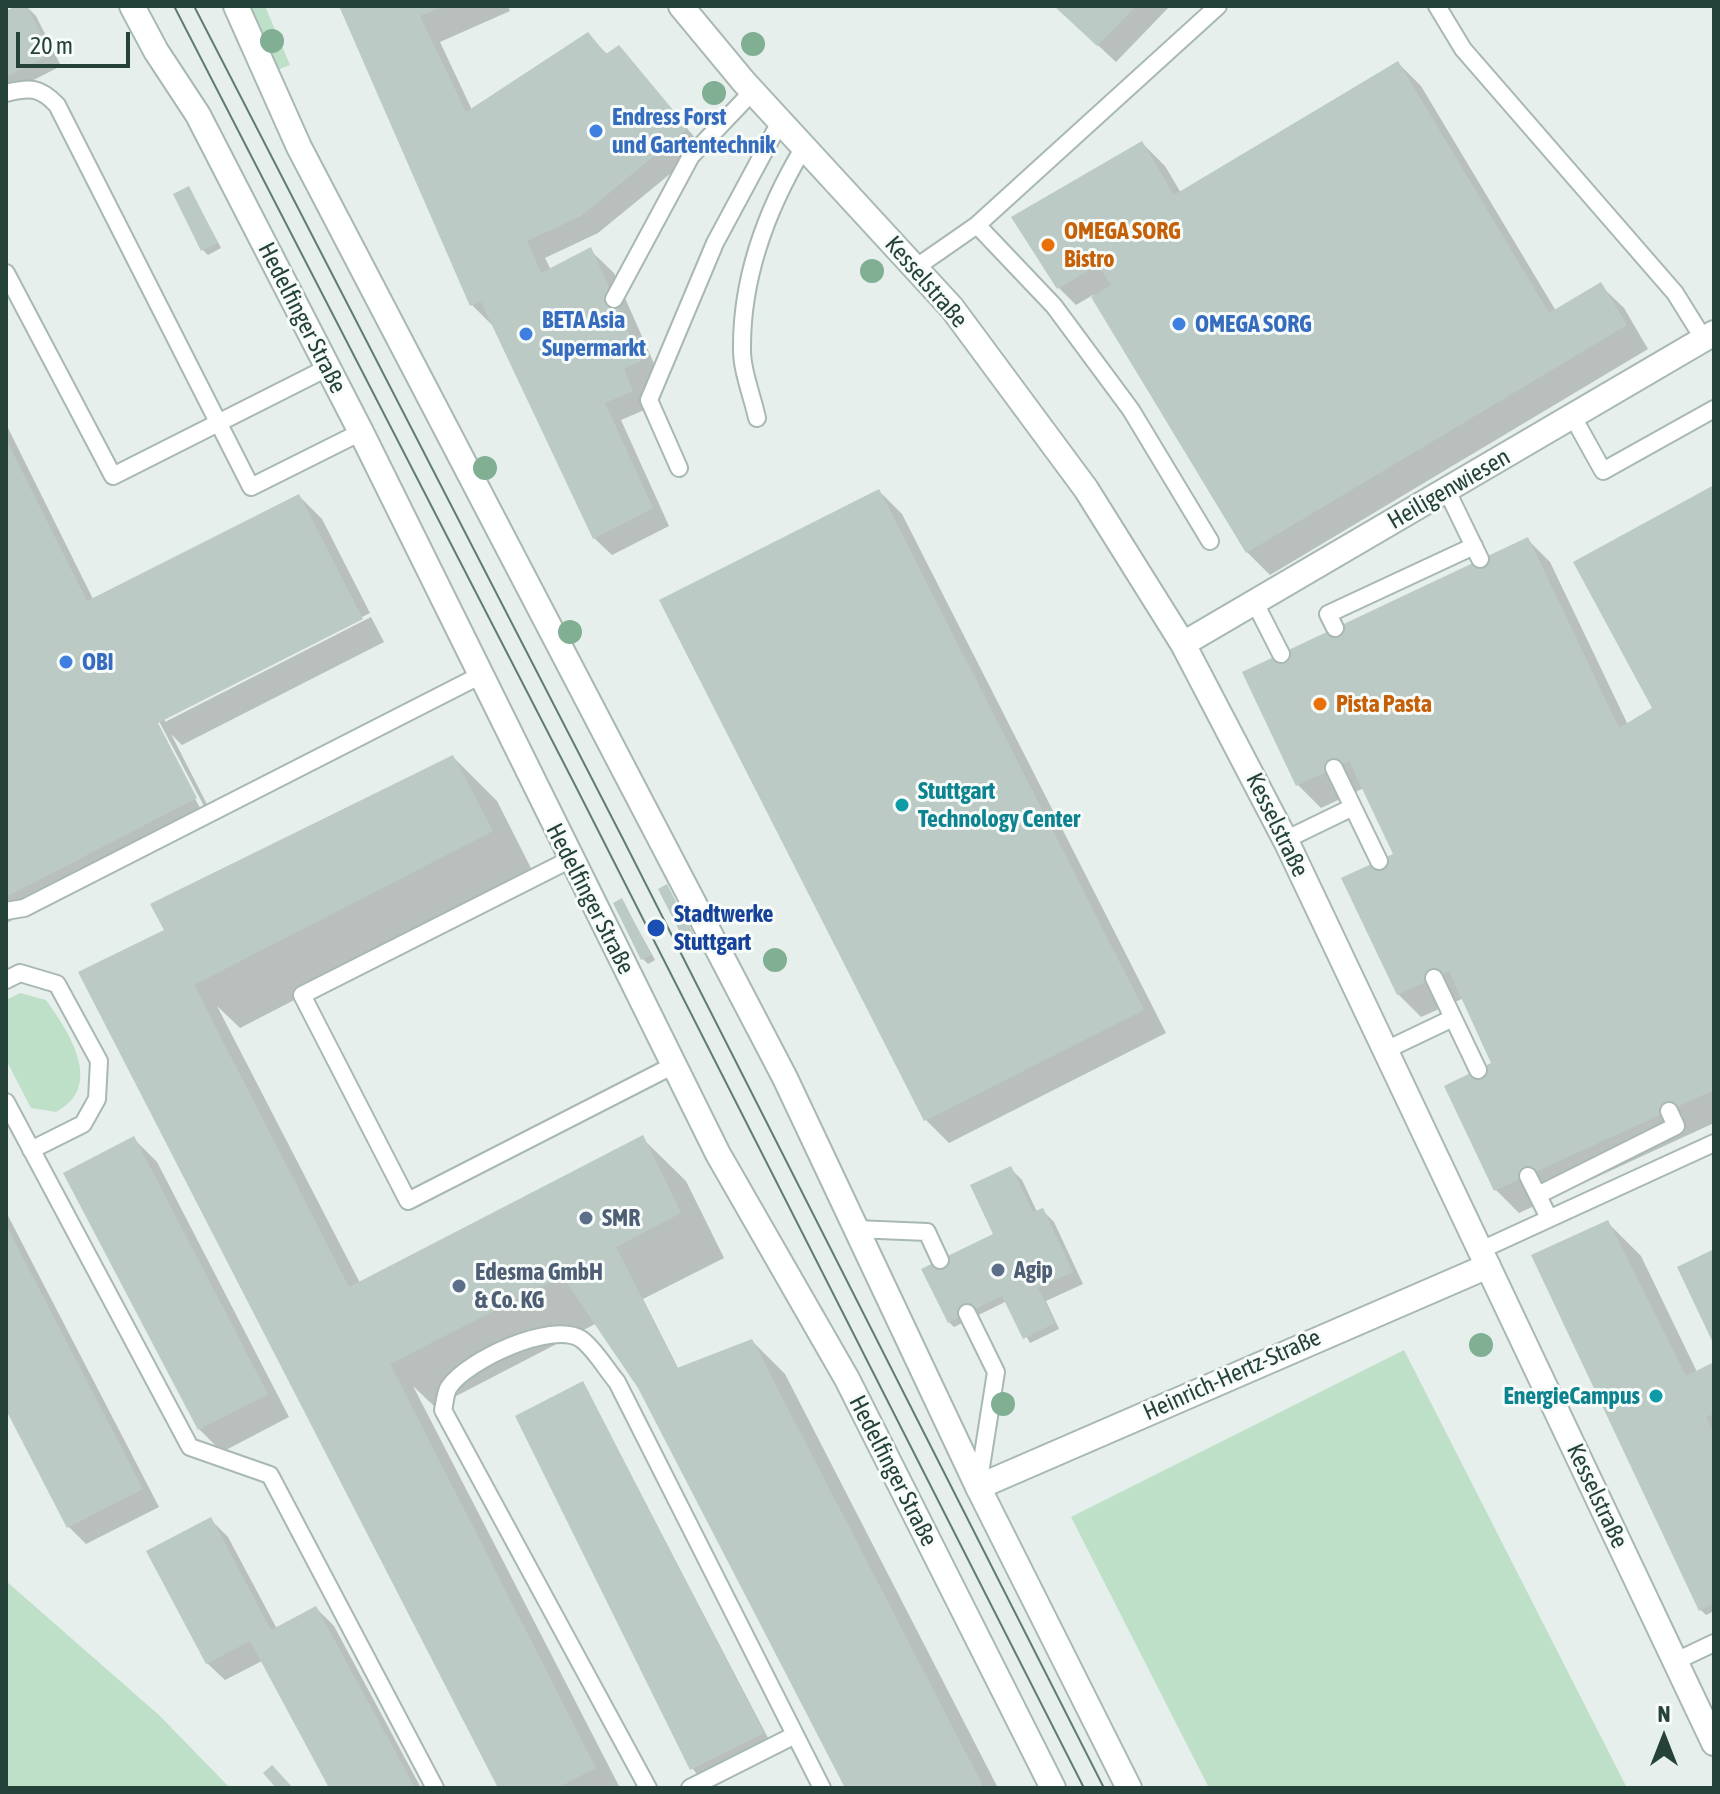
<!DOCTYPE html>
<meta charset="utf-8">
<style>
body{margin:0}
#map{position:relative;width:1720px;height:1794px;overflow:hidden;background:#e6efeb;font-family:"Asap Condensed",sans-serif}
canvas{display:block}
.frame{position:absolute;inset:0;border:8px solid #24423a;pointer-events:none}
.north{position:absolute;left:1624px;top:1698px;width:80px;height:80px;-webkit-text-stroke:6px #f7fbf9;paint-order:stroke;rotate:0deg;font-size:22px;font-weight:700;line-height:32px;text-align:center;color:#24423a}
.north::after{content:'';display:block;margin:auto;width:28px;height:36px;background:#24423a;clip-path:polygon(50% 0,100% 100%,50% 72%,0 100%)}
.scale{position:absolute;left:16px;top:32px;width:114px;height:36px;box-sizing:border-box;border:4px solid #24423a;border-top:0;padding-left:10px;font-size:24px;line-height:28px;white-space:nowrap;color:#24423a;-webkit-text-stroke:6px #f7fbf9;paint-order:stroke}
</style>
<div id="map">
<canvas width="1720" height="1794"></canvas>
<div class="frame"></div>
<div class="north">N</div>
<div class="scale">20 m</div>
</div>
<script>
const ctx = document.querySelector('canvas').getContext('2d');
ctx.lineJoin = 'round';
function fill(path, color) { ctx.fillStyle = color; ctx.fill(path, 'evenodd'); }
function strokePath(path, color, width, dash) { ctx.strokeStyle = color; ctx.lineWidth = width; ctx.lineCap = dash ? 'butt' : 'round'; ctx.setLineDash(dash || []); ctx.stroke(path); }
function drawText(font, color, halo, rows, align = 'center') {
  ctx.font = font + ' "Asap Condensed",sans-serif'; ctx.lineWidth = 6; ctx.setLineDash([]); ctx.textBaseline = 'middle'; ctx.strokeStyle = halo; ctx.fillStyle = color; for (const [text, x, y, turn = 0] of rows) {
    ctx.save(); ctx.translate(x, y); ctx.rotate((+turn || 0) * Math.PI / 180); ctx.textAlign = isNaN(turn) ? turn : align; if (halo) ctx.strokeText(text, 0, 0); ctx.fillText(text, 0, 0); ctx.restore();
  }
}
fill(new Path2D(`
 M249,6H265L290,65L277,70Z
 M20,993L46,1000C69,1032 105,1086 56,1112L31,1108L6,1060V1000Z
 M1404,1350L1627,1788H1209L1071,1517Z
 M6,1581L159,1715L230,1788H6Z`), '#bfe0c8');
fill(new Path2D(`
 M21,6H26L36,16L61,66L6,94V13Z
 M341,6H508L510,11L440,42L472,110L588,35L608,55L618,48L703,147L598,233L545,258L551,270L590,250L614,273L663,384L643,393L649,408L621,420L669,526L612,555L594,538L495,328L472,305Z
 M1056,6H1170L1116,62Z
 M1398,63L1421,86L1556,311L1600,285L1624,308L1648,349L1270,575L1247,552L1093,295L1076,305L1059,288L1142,143L1165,166L1181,193Z
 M189,188L221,248L208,255L203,250Z
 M6,424L93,599L299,496L322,519L370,613L165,717V722L371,617L384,642L182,745L171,734L213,816L7,923ZM117,642L204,806L200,808L113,644Z
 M1714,487V1123L1519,1213L1496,1190L1494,1064L1464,998L1421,1017L1398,994L1396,854L1364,788L1321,808L1298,785L1527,539L1550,562L1628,725L1655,709Z
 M879,491L902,514L1166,1033L949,1143L926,1120Z
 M453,757L497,801L535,876L240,1028L217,1006L360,1283L642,1138L686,1181L724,1258L643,1299L680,1372L752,1341L785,1374L998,1788H847L640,1387L597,1323L435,1407L413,1386L620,1788H500L163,933Z
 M667,886L700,946L694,950L688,945Z
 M622,900L655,960L648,964L643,959Z
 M134,1139L157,1162L289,1417L222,1452L199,1429Z
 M1010,1168L1022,1180L1037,1212L1042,1210L1054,1222L1083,1284L1046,1301L1059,1329L1030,1343L1007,1301L954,1327L949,1322L995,1235Z
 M6,1212L159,1507L86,1544L69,1527L6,1406Z
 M1608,1223L1641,1256L1697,1372L1714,1364V1611L1706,1615L1701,1610Z
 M583,1383L768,1738L697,1774L692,1768Z
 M211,1520L228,1537L277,1629L316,1608L334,1626L421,1788H331L262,1661L225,1680L207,1663Z`), '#0003');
fill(new Path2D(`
 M16,6H27L51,54L6,77V11Z
 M339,6H444L420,16L466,112L588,32L606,54L619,45L688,128L581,216L527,241L541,273L591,247L641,361L624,369L633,391L605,403L653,508L593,539L481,302L470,306Z
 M1054,6H1136L1097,46Z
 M1398,61L1549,313L1601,282L1627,325L1246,553L1091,297L1111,285L1098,265L1057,289L1011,217L1142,141L1174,195Z
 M189,186L218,243L201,251L173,194Z
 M6,439L87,601L299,494L363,619L158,723L197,798L6,897Z
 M1714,485V1090L1494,1191L1444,1086L1491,1063L1449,971L1397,995L1341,878L1393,854L1349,761L1296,786L1242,672L1528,537L1619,728L1652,708L1573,562Z
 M879,489L1144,1010L924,1121L659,600Z
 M453,755L493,831L194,985L349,1287L643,1135L681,1213L616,1247L677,1368L752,1339L984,1788H845L638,1388L562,1276L390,1364L596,1768L557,1788H498L78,972L164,930L150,904Z
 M667,884L696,941L687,946L658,889Z
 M622,898L651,955L641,960L613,903Z
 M134,1136L268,1394L198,1430L63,1173Z
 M1011,1166L1033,1212L1043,1208L1073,1272L1038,1288L1055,1323L1023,1339L1002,1296L948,1323L921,1269L993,1234L970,1185Z
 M1608,1220L1686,1376L1714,1362V1414L1706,1417L1714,1434V1603L1699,1611L1531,1255Z
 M6,1225L143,1489L67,1528L6,1410Z
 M1714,1249V1345L1677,1267Z
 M583,1381L764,1733L690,1770L515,1416Z
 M211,1517L271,1630L316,1606L415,1788H329L250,1641L206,1664L146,1551Z
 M272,1765L293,1788H276L263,1773Z`), '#bbcac4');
const service = new Path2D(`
 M1437,6L1463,49L1675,293L1703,338
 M6,93C30,87 40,87 57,105L251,487L361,432
 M977,225L1054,306L1131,410L1210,541
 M915,268L977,225L1218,6
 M6,273L113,476L327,368
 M614,299L691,156L753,91
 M1573,417L1603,471L1714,409
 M757,418C752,395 741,369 742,346C742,275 768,207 804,147
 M679,468L649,400L715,243L780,122
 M1447,491L1480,559
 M1254,601L1281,654
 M1335,628L1328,614L1474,546
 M1334,768L1379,861
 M1285,840L1353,807
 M571,859L302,995L408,1201L674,1065
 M6,911L24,908L479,676
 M1434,978L1478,1070
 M6,980L20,973L57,984L99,1061L97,1099L83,1124L31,1150
 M1386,1050L1453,1018
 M6,1102L190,1447L270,1475L435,1788
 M1528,1176L1549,1218
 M1538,1195L1676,1126L1669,1111
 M856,1229L927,1232L940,1260
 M1481,1250L1714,1143
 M967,1313L996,1372L978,1486
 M1676,1661L1714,1643
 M648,1788L443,1410C445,1403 445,1393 449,1387C466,1361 552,1320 581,1339C594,1348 606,1369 617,1382L822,1788
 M690,1788L795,1735`);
const minor = new Path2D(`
 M681,6L744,82L952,308L1086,489L1183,644L1288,845L1714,1743
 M1183,644L1714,333
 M978,1487L1488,1266`);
const tertiary = new Path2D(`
 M132,6L156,51L198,115L361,432L718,1154L847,1379L1053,1788
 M236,6L299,147L785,1078L978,1487L1129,1788`);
strokePath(service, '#a8b8b2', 20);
strokePath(minor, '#a8b8b2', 28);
strokePath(tertiary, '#a8b8b2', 28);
strokePath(service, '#fff', 16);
strokePath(minor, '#fff', 24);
strokePath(tertiary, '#fff', 24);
strokePath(new Path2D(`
 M174,6L574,783L1084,1788
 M194,6L624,841L1104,1788`), '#5f7d75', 2);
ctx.fillStyle = '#80af93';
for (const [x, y] of [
 [272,41],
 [753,44],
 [714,93],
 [872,271],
 [485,468],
 [570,632],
 [775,960],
 [1481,1345],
 [1003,1404]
]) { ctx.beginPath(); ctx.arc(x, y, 12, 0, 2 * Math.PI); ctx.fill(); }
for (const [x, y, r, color] of [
 [596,131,8,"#3f7fe0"],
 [1048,245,8,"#e8710a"],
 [1179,324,8,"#3f7fe0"],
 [526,334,8,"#3f7fe0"],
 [66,662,8,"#3f7fe0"],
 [1320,704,8,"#e8710a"],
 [902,805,8,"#0f9aa8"],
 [656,928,10,"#1a4fb4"],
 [586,1218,8,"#5c6f8a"],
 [998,1270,8,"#5c6f8a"],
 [459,1286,8,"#5c6f8a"],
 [1656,1396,8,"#0f9aa8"]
]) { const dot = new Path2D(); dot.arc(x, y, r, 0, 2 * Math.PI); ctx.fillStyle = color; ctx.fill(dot); strokePath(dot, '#f7fbf9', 3); }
drawText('bold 24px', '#366cbe', '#f7fbf9', [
 ["Endress Forst",612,117],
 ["und Gartentechnik",612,145],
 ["BETA Asia",542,320],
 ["Supermarkt",542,348],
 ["OMEGA SORG",1195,324],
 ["OBI",82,662]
], 'left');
drawText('bold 24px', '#c56008', '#f7fbf9', [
 ["OMEGA SORG",1064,231],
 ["Bistro",1064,259],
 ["Pista Pasta",1336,704]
], 'left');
drawText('24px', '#24423a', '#f7fbf9', [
 ["Kesselstraße",926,282,49],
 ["Hedelfinger Straße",302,318,63],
 ["Heiligenwiesen",1449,489,-30],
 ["Kesselstraße",1277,825,64],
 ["Hedelfinger Straße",590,899,63],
 ["Heinrich-Hertz-Straße",1232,1375,-24],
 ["Hedelfinger Straße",893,1471,63],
 ["Kesselstraße",1597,1496,65]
]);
drawText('bold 24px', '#0d838f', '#f7fbf9', [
 ["Stuttgart",918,791],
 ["Technology Center",918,819],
 ["EnergieCampus",1640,1396,"right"]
], 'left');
drawText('bold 24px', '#164399', '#f7fbf9', [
 ["Stadtwerke",674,914],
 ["Stuttgart",674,942]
], 'left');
drawText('bold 24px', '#4e5e75', '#f7fbf9', [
 ["SMR",602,1218],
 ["Agip",1014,1270],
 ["Edesma GmbH",475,1272],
 ["& Co. KG",475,1300]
], 'left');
</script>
